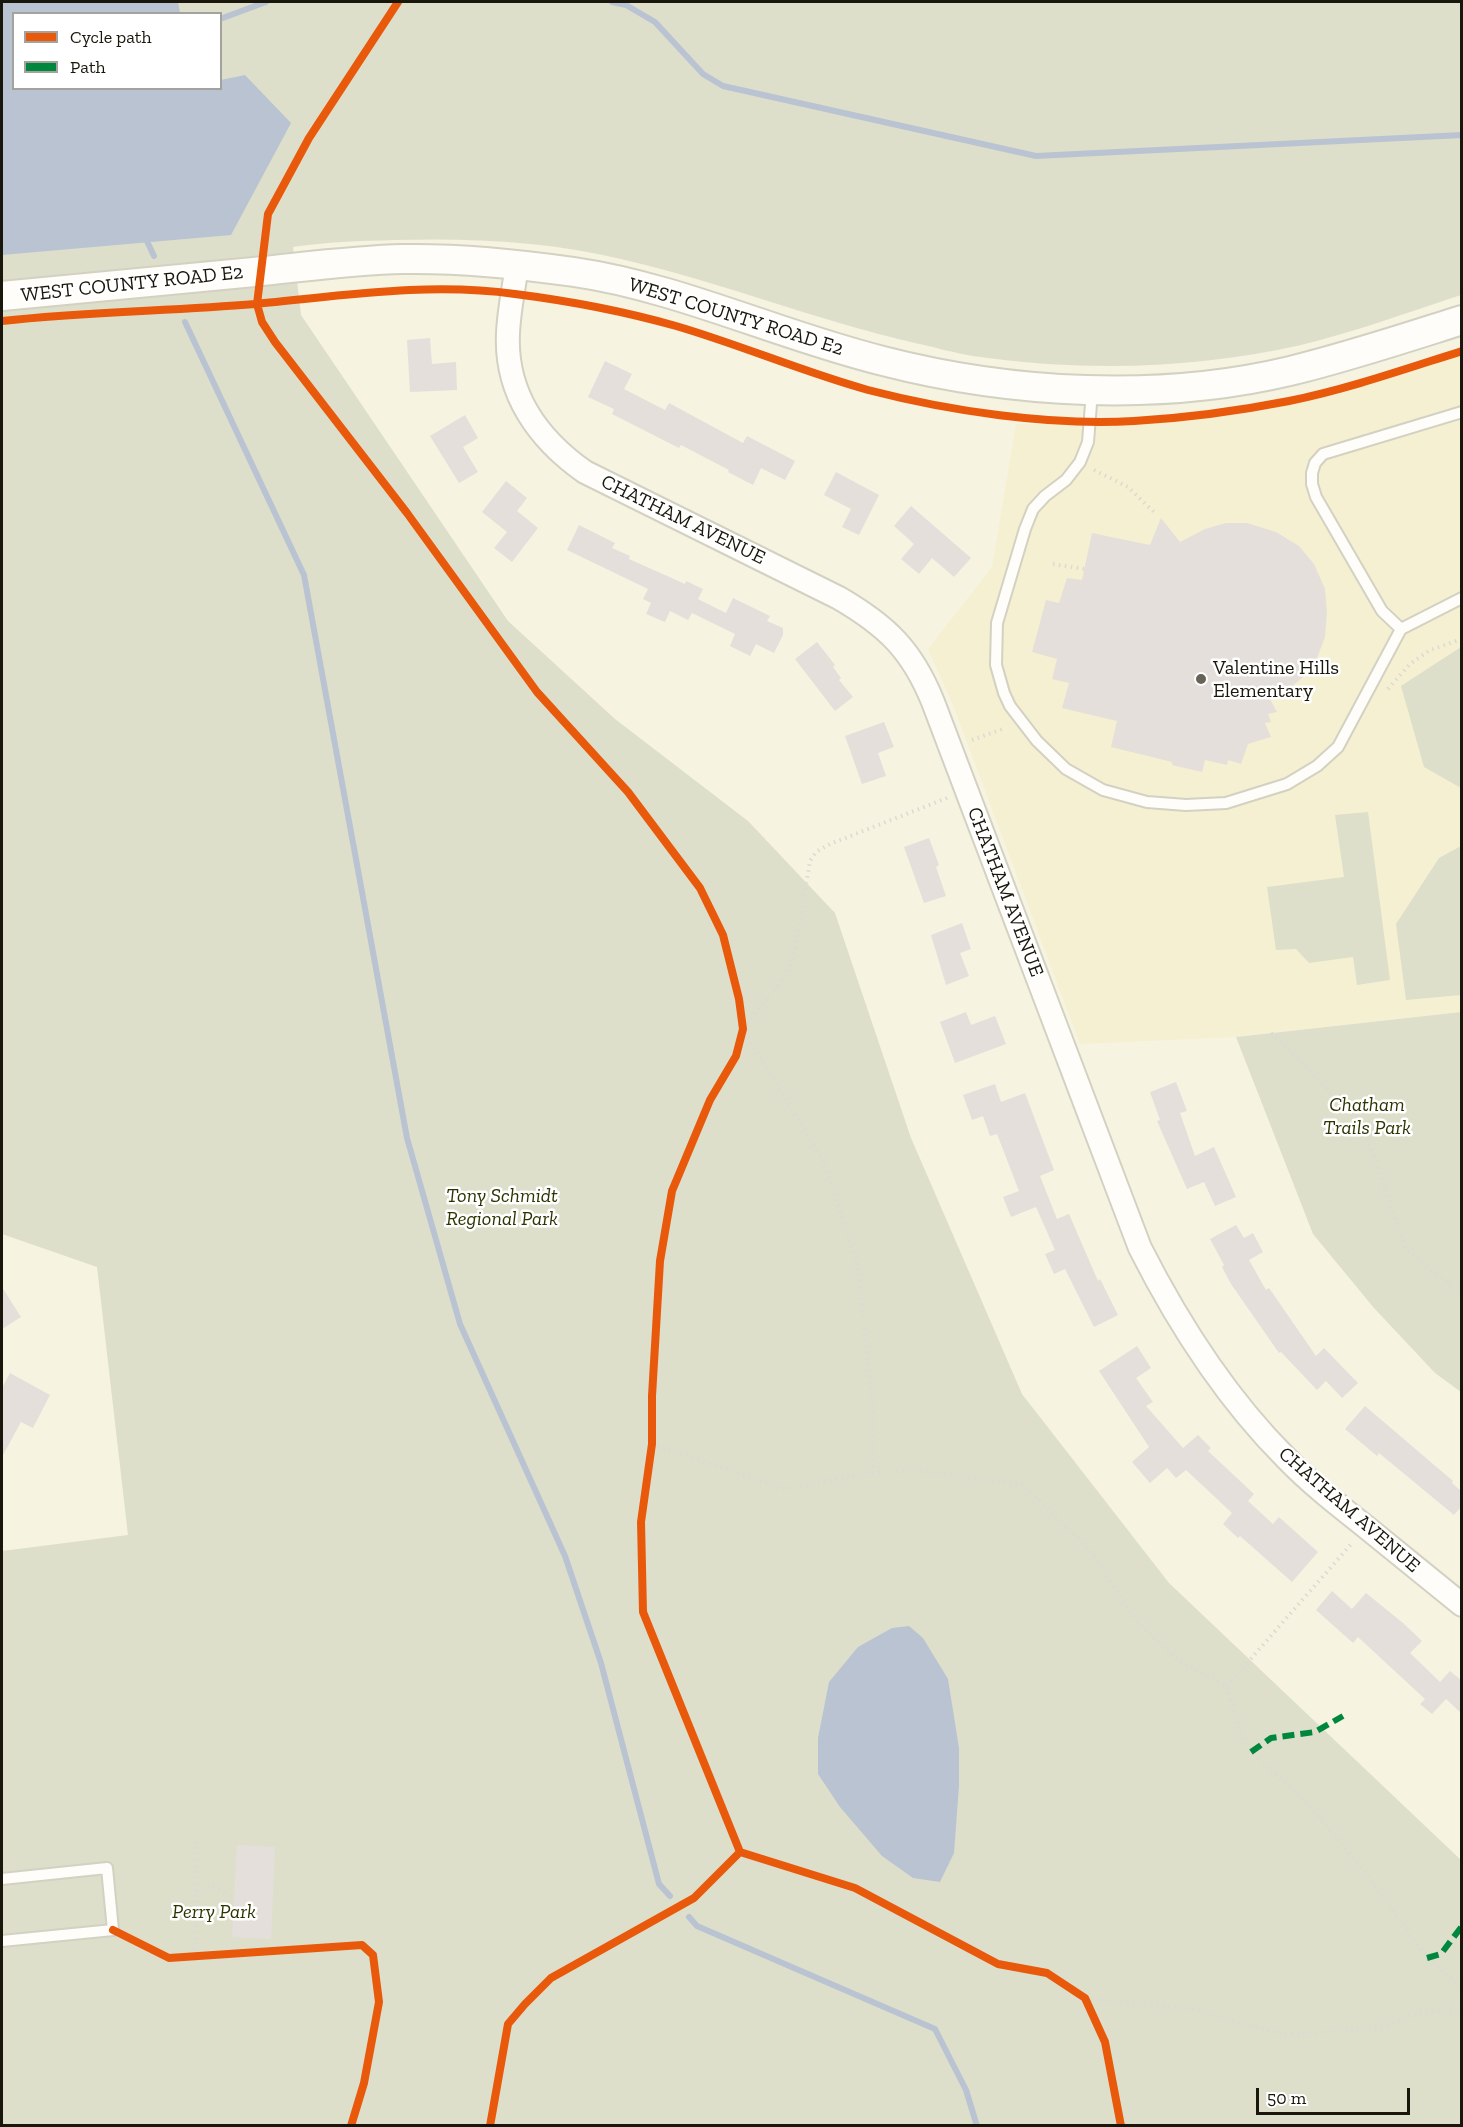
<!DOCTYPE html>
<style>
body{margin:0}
#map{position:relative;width:1463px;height:2127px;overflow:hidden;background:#f6f3e0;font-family:"Zilla Slab",serif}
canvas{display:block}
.frame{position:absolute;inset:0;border:3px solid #19170b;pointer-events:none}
.legend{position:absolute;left:12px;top:12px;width:210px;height:78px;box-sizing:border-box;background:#fff;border:2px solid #a3a29d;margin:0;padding:8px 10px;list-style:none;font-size:18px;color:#19170b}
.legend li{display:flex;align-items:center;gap:12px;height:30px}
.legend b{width:30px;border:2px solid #a3a29d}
.scale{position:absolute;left:1256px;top:2088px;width:154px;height:27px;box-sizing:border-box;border:3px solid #19170b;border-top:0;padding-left:8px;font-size:18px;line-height:21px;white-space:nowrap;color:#19170b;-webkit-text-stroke:4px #fff;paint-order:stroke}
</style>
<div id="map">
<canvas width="1463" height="2127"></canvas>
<div class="frame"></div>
<ul class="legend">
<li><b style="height:8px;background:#e8590c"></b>Cycle path</li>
<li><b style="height:8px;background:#00873e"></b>Path</li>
</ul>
<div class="scale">50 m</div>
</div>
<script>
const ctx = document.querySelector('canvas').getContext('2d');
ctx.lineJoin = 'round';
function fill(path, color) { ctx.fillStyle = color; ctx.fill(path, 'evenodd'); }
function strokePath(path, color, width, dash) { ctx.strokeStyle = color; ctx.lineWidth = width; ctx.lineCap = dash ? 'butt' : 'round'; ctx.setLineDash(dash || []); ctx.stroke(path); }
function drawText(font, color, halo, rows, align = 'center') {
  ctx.font = font + ' "Zilla Slab",serif'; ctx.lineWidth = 5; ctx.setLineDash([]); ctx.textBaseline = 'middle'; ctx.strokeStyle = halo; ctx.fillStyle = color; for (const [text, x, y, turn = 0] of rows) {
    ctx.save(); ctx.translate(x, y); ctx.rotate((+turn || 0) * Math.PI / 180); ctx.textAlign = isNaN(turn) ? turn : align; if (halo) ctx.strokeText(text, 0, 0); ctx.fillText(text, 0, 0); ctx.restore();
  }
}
fill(new Path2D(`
 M1461,355V1012L1236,1037L1080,1044L955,710L928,649L992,567L1016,424L1120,425L1185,420L1257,410L1306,401L1400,375Z`), '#f5f0d1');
fill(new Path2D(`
 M2,2H1461V295C1409,312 1355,332 1301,345C1195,369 1081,372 973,356C954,353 934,347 915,343C816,320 720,282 621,259C547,241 470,238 394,240C361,241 326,242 293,247L301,315L508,621L615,719L748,821L835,913L911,1138L1022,1394L1169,1583L1461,1860V2125H2V1551L128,1535L97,1267L2,1234ZM14,14H220V88H14Z
 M1461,647V788L1424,767L1401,686Z
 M1368,812L1390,980L1357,985L1353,957L1309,963L1296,949L1276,950L1267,887L1344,877L1335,815Z
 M1461,846V995L1406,1000L1396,924L1439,858Z
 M1461,1012H1462L1461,1392L1435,1373L1374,1308L1313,1234L1236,1037Z`), '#dddfcb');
fill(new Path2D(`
 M2,2H178L180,13L14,14V88H220L221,80L245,75L291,123L231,235L2,255Z
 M909,1626L923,1638L948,1679L959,1748V1786L954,1853L940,1882L913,1878L882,1856L840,1807L818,1774V1738L829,1682L858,1647L892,1628Z`), '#bac3d1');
strokePath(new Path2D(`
 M612,2L626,5L655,22L703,74L723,86L1036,156L1462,135
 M220,19L266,2
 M144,235L154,256
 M185,322L304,575L407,1138L460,1324L565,1556L601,1663L659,1884L670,1896
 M689,1917L697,1926L935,2029L966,2090L977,2126`), '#bac3d1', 6);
fill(new Path2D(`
 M430,338L432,364L456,362L457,390L410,392L407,340Z
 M605,361L632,374L624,389L665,410L669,403L743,443L747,436L795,461L785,480L761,468L753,485L728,472L729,470L681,445L679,448L612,414L614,409L588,397Z
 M465,415L478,438L463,447L478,472L459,483L430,436Z
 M836,472L879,495L859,535L842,527L851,509L824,495Z
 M506,481L527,498L517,511L538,528L512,562L494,548L507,532L482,512Z
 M911,506L971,558L954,577L932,558L919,574L901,559L914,544L894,526Z
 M1161,518L1180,542L1205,529L1226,523H1247L1276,532L1299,546L1314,564L1325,589L1327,613L1325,637L1317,658L1304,676L1288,690L1270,699L1277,712L1268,714L1271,722L1265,723L1271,737L1248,744L1241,764L1228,760L1227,765L1205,760L1202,772L1172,765V762L1111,747L1117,721L1062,708L1069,683L1052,679L1057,659L1032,652L1046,600L1059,603L1067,578L1082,580L1092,533L1150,545Z
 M579,525L615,543L612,548L630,556L629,559L685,584L686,581L703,589L698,599L726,613L733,598L770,616L767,621L783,628V635L774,653L756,644L750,656L730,646L735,634L692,613L688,620L670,611L665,622L646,614L651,603L643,599L648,589L567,550Z
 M817,642L835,665L833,667L841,678L839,680L853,697L835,711L795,659Z
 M884,722L894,747L878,753L886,776L862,784L845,736Z
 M929,838L939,865L936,867L946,896L924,903L904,847Z
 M962,923L971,949L960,953L969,976L946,985L931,935Z
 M966,1012L971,1025L995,1016L1006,1044L955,1063L940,1022Z
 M1176,1082L1187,1111L1180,1113L1195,1156L1214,1147L1236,1197L1215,1206L1204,1182L1187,1189L1157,1121L1160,1120L1150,1092Z
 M995,1084L1001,1102L1025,1093L1054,1170L1040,1176L1057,1219L1069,1214L1098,1281L1100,1279L1118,1315L1094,1327L1065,1269L1054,1274L1045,1254L1055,1250L1036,1207L1011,1217L1003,1197L1019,1191L997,1134L990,1136L983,1116L972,1120L963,1095Z
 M1236,1225L1244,1238L1253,1233L1263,1252L1249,1260L1266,1290L1269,1288L1316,1356L1324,1348L1358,1383L1342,1398L1326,1381L1317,1390L1281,1352L1279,1353L1231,1284L1222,1267L1224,1265L1210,1239Z
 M2,1287L21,1317L2,1329Z
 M1137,1346L1151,1368L1136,1378L1153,1402L1146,1406L1183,1448L1198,1435L1211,1448L1208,1451L1254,1494L1248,1501L1273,1524L1279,1517L1318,1552L1292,1582L1240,1536L1238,1538L1223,1524L1232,1513L1186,1470L1176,1478L1167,1468L1150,1483L1132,1462L1149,1447L1099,1371Z
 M10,1373L50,1395L33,1428L21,1422L2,1457V1388Z
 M1365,1406L1453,1481L1452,1483L1461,1491V1507L1454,1515L1379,1453L1377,1456L1345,1429Z
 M1332,1591L1352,1609L1366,1593L1403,1623L1422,1641L1410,1653L1440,1682L1450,1671L1461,1680V1713L1446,1699L1432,1714L1420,1704L1425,1699L1358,1637L1353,1643L1316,1610Z
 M237,1845L275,1847L271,1939L232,1937Z`), '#e4dfdb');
const service = new Path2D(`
 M1092,391L1088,442L1080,462L1066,480L1045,496L1033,509L1025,529L997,623L996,665L1004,693L1010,706L1037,741L1066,769L1103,790L1147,802L1186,805L1226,803L1287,784L1317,766L1338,747L1401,629L1462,598
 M1401,629L1382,611L1316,497L1312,484V473L1315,463L1323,454L1462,412
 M2,1879L107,1868L113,1930L2,1941`);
const minor = new Path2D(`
 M517,265C514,287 509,310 508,333C505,393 538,439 585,472L839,598C887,626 912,650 933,702L1140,1248C1179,1325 1225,1397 1286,1458C1310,1483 1338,1505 1366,1527C1398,1553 1430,1579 1462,1605`);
const tertiary = new Path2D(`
 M2,296C86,288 170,280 254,272C304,267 354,260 403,259C460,258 518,264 574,272C678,287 781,336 883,361C1011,394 1160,402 1290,371C1348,357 1405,338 1462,320`);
strokePath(service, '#d3d1c2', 14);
strokePath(minor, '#d3d1c2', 26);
strokePath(tertiary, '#d3d1c2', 32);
strokePath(new Path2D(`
 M1094,470L1128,487L1155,513
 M1053,564L1084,569
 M1388,689L1410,664L1430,650L1462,639
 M972,740L1003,729
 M947,798L830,844L816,852L810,861L795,950L787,974L743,1029L824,1162L858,1267L873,1412V1472L921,1471L1024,1485L1092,1552L1133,1617L1177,1660L1227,1686L1235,1718L1251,1752L1312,1809L1369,1877L1427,1958L1462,1987
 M1271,1033L1363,1125L1406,1249L1462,1294
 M652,1444L784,1489L873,1472
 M1227,1686L1353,1542
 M195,1841V1956
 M196,1891L214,1886L230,1896
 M1085,1998L1190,2009L1283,2034L1376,2029L1426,2011H1462`), '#dbdad4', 4, [1.5, 4.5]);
strokePath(service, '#fefdfa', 10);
strokePath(minor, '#fefdfa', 22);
strokePath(tertiary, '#fefdfa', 28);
strokePath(new Path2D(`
 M1251,1752L1271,1738L1315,1732L1343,1716
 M1427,1958L1441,1954L1462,1926`), '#00873e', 6, [12, 6]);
strokePath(new Path2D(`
 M398,2L309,138L268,214L257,304L262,322L275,342L407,513L537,692L628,792L700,888L723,935L739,999L743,1029L736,1056L710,1100L672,1191L660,1261L652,1396V1444L641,1522L643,1612L740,1852L694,1898L551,1978L525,2004L508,2024L490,2126
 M2,321C86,312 171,311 255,304C342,296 428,282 515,294C570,301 623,311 676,326C741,345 803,372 868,390C949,411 1050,426 1134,421C1186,418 1238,411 1289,401C1348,389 1405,369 1462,351
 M740,1852L855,1888L998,1964L1047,1973L1085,1998L1105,2042L1121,2126
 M113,1930L169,1958L362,1945L373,1955L379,2002L364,2083L351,2126`), '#e8590c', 8);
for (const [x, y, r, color] of [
 [1201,679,6,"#666456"]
]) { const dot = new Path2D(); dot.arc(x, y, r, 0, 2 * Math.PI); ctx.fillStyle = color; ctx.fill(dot); strokePath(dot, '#fff', 2); }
drawText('20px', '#19170b', '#fff', [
 ["WEST COUNTY ROAD E2",132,284,-6],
 ["WEST COUNTY ROAD E2",736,317,17],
 ["CHATHAM AVENUE",683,520,26],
 ["CHATHAM AVENUE",1005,892,69],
 ["CHATHAM AVENUE",1349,1510,41]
]);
drawText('20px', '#19170b', '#fff', [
 ["Valentine Hills",1213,668],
 ["Elementary",1213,691]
], 'left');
drawText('italic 20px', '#2c3500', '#fff', [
 ["Chatham",1367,1105],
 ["Trails Park",1367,1128],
 ["Tony Schmidt",502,1196],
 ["Regional Park",502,1219],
 ["Perry Park",214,1912]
]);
</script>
